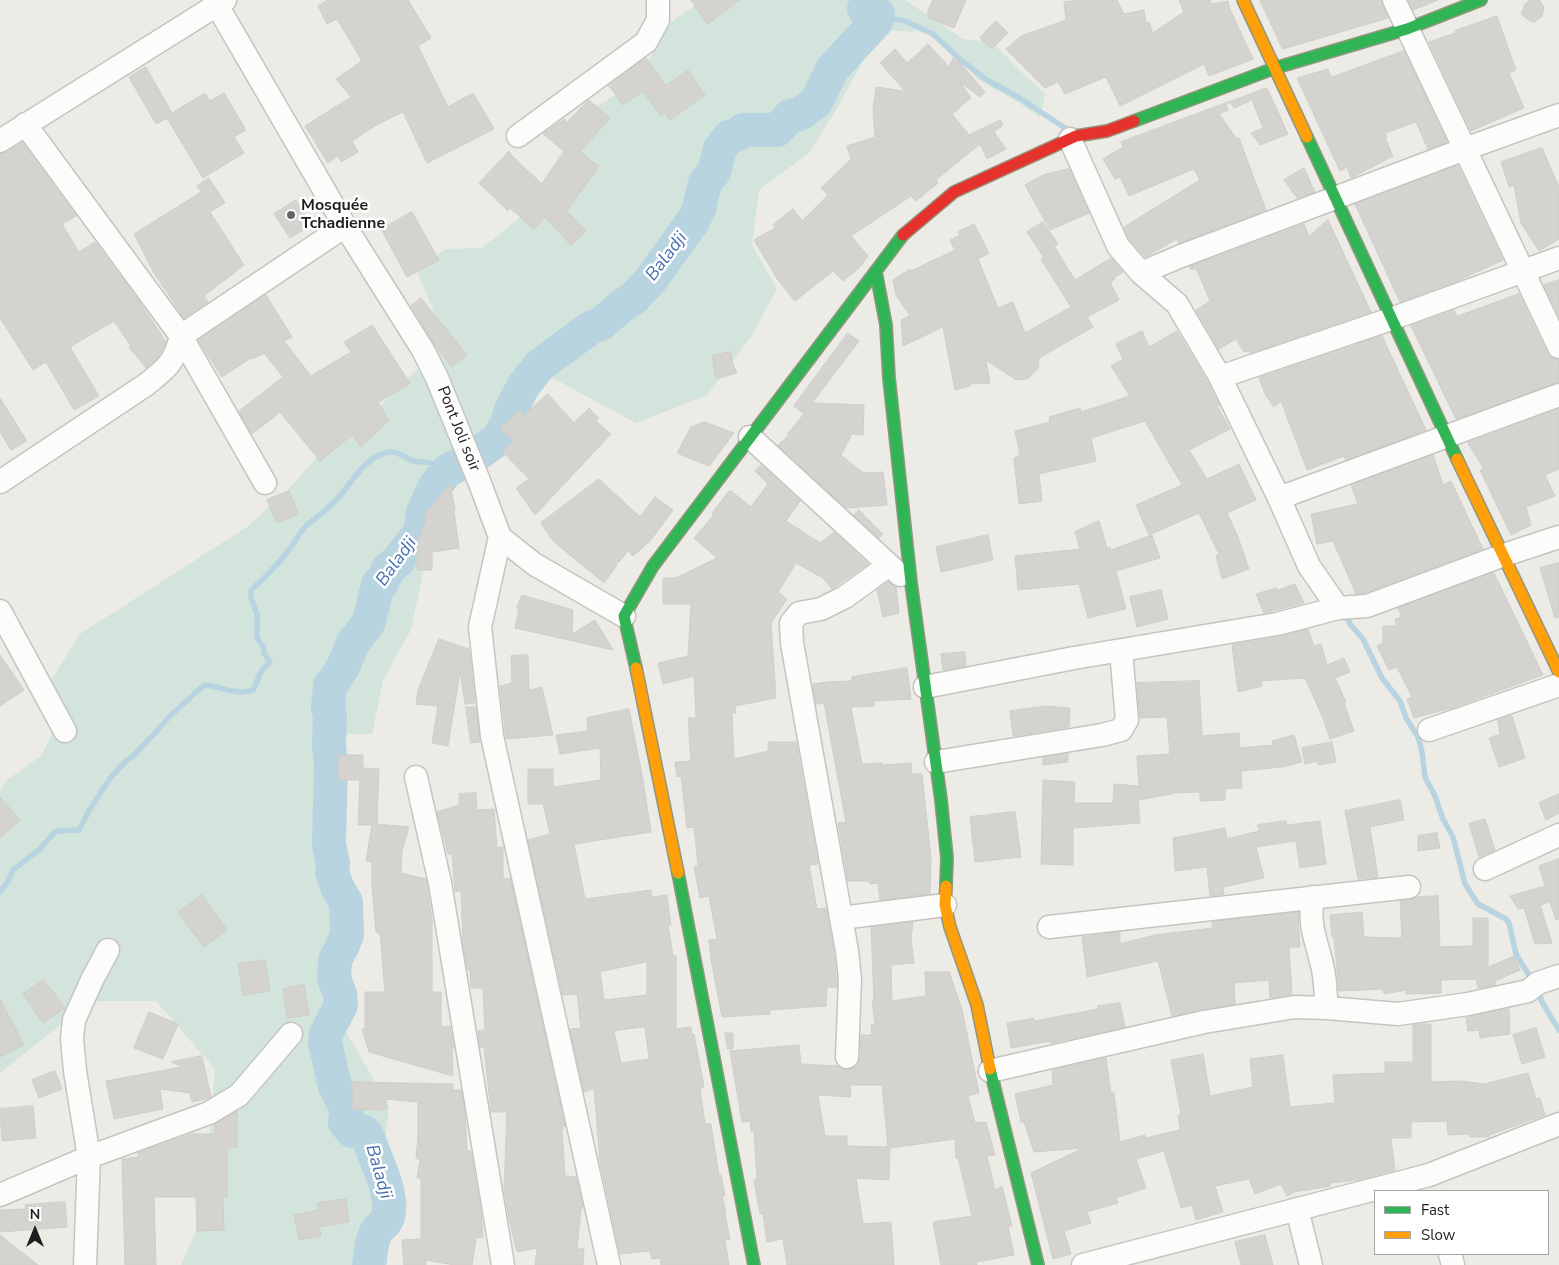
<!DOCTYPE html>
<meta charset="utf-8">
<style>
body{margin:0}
#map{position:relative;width:1559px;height:1265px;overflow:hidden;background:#ecebe6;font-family:"Nunito Sans",sans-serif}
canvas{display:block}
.legend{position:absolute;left:1374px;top:1190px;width:175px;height:65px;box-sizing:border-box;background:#fff;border:1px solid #a5a5a5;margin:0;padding:6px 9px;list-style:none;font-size:15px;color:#1e1e1e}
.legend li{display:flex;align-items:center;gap:10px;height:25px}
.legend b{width:25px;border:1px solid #a5a5a5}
.north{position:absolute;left:10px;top:1205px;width:50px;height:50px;-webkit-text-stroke:4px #fff;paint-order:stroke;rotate:0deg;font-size:14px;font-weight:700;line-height:20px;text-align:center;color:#1e1e1e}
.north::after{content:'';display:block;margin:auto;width:18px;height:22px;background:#1e1e1e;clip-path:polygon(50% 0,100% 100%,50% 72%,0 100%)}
</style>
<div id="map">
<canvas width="1559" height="1265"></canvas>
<ul class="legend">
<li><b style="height:6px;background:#30b455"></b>Fast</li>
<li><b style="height:6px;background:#ff9f0a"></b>Slow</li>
</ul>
<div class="north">N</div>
</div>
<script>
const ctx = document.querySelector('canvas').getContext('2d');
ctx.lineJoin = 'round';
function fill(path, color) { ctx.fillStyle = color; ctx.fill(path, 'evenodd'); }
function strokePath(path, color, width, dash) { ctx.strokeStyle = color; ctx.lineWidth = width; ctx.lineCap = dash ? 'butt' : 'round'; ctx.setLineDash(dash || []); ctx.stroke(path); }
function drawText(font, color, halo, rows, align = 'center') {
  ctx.font = font + ' "Nunito Sans",sans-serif'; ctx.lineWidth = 5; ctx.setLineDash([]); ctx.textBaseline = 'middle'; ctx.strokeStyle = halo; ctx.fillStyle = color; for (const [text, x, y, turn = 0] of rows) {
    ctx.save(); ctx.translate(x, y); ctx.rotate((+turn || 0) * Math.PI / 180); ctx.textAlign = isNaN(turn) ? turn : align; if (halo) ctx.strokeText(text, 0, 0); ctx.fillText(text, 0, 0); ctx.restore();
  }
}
fill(new Path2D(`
 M703,0H905L963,39L993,42L1017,68L1045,94L1040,117L1018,102L977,79L958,53L928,28L911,32L880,29L839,105L809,153L759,190L752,245L777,289L751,337L707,395L636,423L538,370L521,383L493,419L443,469L427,525L422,577L411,630L383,680L372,734H340L330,777L346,880L358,940L348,959L334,1011L389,1106L377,1215L376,1265H181L203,1215L215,1069L156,1001H90L0,1073V790L6,781L42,755L56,725L48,685L80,634L247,527L288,490L325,448L354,431L422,365L445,339L418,273L445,249L482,248L518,219L587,113L641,78L664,27Z`), '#d3e4dc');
strokePath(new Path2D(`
 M864,9L885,17L905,21L933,34L962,61L987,80L1018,97L1068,130
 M1344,612L1350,624L1363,639L1382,678L1400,701L1406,718L1418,737L1422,752L1425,777L1435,796L1443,819L1453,837L1465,884L1478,904L1506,919L1509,923L1516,954L1533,982
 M0,892L7,883L13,870L39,850L54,833L57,831L79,830L90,809L111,777L126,761L133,756L156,732L169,717L204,685C220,686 238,696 253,690L262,670L270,662L264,653V648L257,638V614L251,598V590C266,577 280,562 292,546C296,540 300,532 305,527C315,518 328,509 337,499C352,483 365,455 390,452C398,451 404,457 411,460C418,463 427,461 434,464C438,466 442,469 447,471
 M1538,990L1542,1002L1559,1030`), '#b8d4e1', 5.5);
strokePath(new Path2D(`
 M369,1265C371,1255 371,1239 377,1231C381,1225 388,1223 389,1212C392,1190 374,1156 367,1135L364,1132L352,1131L345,1122L347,1110L335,1087L325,1042L326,1034L341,1005L340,994L334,979L335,960L342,947L347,935L346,902L338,889L332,873L333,863L329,845L331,762L329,747L330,716L328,709L330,685L335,680L344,665L353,643L369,622L378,584L382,583L388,569L397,562L418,535L421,527L423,512L435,486L447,471L470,459L497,440L506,426L511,410L524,385L540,365L589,329L594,326L601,324L623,305L634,298L650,281L693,221L699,209L705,182L714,172L720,149L725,142L729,137L737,135L743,130H777L790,116L800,114L816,102L833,68L876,22L878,14L864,9L868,0`), '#b8d4e1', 34);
const building = new Path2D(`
 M329,0H408L431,38L418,46L448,107L473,93L494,129L427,163L403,112L378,124L352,141L358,152L341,162L338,156L328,163L305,126L351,97L336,79L362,61L337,19L327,24L318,6Z
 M691,0H740L708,24Z
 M933,0H966L954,28L928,18V11Z
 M1082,0H1117L1124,14L1144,10L1146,23L1149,22L1153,33L1184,12L1179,0H1210L1212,4L1228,1L1229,7L1253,59L1209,76L1204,64L1120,106L1106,77L1065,94L1058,82L1045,88L1006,49L1021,36L1066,20L1064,2Z
 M1260,0H1381L1388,18L1283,49Z
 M1409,0H1438L1413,10Z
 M1530,0H1539L1544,7L1542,16L1535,22L1530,21L1521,14L1525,4Z
 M1497,16L1516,70L1509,73L1524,108L1471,131L1429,42L1456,33L1455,31Z
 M996,21L1008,33L992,49L980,38Z
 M928,44L949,67L954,56L985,92L980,97L960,82L971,98L952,114L969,135L1000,120L1003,125L994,132L1006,149L987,159L980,144L936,180L938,183L916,201L911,196L851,236L868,256L859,268L843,281L833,271L795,301L778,280L754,240L775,228L773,225L793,209L802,221L828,195L821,188L851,159L847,146L875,137L873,109L876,87L905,91L880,63L895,49L907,63Z
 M1404,51L1447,142L1428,149L1416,122L1385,133L1387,137L1385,138L1393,156L1351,178L1347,167L1340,171L1297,78L1328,69L1331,77Z
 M646,58L666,86L688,70L705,95L670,120L665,113L660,116L643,91L623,105L609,86Z
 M146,67L172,113L205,93L210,101L224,93L246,130L234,137L244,153L203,178L167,118L156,124L129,77Z
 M1267,88L1288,134L1260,145L1251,133L1263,128L1252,100L1234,108L1230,102L1226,104L1228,110L1219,114L1237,139L1239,138L1266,210L1179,243L1177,239L1145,257L1129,239L1124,227L1200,180L1194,169L1129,196L1120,177L1115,179L1103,159L1123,147L1121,142Z
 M589,100L610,118L580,152L599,166L567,211L586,231L571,245L545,217L534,229L510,208L508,211L479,183L509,151L512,156L542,184L565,152L543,134L564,119L567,122Z
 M22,142L76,216L62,224L79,252L95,242L139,301L166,342L159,356L146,368L129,347L131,346L114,321L70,347L99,396L74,410L46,362L33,370L0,318V154L7,152Z
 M1542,148L1559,187V239L1539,251L1521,223L1514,185L1509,187L1501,162Z
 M1458,166L1503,260L1457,281L1400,302L1355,204Z
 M1304,168L1315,192L1297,198L1284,180Z
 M1069,169L1089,213L1050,230L1025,185L1043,175Z
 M209,178L225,203L210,212L244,265L204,296L208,302L184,318L154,273L134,234L201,192L197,186Z
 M296,200L312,225L290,238L274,214Z
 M412,212L439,260L407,277L381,229Z
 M1328,220L1371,312L1250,353L1249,351L1244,352L1236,339L1219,349L1196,310L1210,301L1196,268L1191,270L1189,267L1304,224L1309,236Z
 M1043,222L1058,244L1054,246L1075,280L1111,258L1123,272L1114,278L1115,279L1110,282L1119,300L1087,317L1093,327L1039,358L1038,368L1029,378L1022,380L1015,379L986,360L990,383L970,384V386L955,390L943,327L903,346L901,320L910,316L896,295L893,280L910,269L911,271L955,250L950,240L960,235L958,232L974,224L989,253L978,259L998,308L1013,302L1025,333L1071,307L1041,259L1044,258L1027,232Z
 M1559,280V316L1544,285Z
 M1519,294L1547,353L1552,358L1559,360V382L1456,419L1411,326L1454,310L1457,316Z
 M266,295L292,337L284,341L311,376L351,352L344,342L372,325L410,383L378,403L389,420L361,447L352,435L320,461L280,412L252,434L239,411L283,377L264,353L252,359L251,358L222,377L198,340Z
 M421,298L467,355L452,367L437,348L411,306Z
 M1142,331L1149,347L1177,331L1208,383L1219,405L1217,406L1230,429L1189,450L1207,479L1239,464L1256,500L1227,513L1238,537L1249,569L1222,579L1216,556L1219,554L1199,513L1149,535L1136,505L1182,485L1145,421L1091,438L1096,461L1039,474L1042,501L1019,504L1014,458L1020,455L1015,431L1050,422L1049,417L1080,408L1081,412L1130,396L1111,366L1123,359L1116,344Z
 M848,333L859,341L812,403L864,405L863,435L852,434L841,455L863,473L883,472L887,505L846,508L778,445L789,435L787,434L804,414L794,406Z
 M1382,336L1426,430L1346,460L1344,456L1307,470L1281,401L1274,407L1266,396L1259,378Z
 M731,352L733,364L737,373L716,379L712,356Z
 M548,394L574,423L589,408L599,418L596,421L611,434L535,515L516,488L529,479L503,452L514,441L500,429L519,410L524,415Z
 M0,398L27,441L11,450L0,432Z
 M1559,409V469L1545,475L1555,496L1526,507L1531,525L1511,535L1480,470L1484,469L1468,443Z
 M705,422L734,433L709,466L677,453L691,427Z
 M1433,455L1443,485L1451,481L1483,549L1364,593L1356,594L1333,541L1317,544L1311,514L1358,504L1351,485Z
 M761,465L800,501L786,521L820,543L834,532L868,564L832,589L823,578L796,563L778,592L787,599L771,623L776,698L735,706L736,713H732L734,759L768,751V742H796L818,864L809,865L817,909L826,908L834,953L837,987H827L826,1006L770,1010V1014L722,1017L711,959L709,940L717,939L709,896L700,898L694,867L698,866L694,827L687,828L681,776L677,777L675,762L691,761L688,718H696L694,676L663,684L658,663L688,656L691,604H663V580L664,578H676L717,558L694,538L714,515L712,513L729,491H731L751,507L768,484L755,471Z
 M599,479L640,517L655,497L673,510L650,541L633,556L628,551L619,562H616L617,565L604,583L553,541L541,523Z
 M450,484L455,509L454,511L459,548L432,552V570H417V541L427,518L424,516Z
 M289,491L299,514L277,523L267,500Z
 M859,510L883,534L879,538L854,515Z
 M1099,521L1107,548L1110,547L1111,550L1152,535L1160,558L1116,571L1126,609L1088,618L1079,584L1018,590L1015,556L1080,549L1075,532Z
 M988,535L993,560L941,572L936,547Z
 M1559,563V617L1555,618L1540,568Z
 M1494,573L1543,675L1452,708L1414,718L1407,699L1412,697L1397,667L1389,670L1377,646L1383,643V626H1397L1395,619L1402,617L1398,608Z
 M888,582L896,587L899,613L883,617L877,590Z
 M1295,584L1304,603L1264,613L1256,594L1276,588L1277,590Z
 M1161,590L1168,619L1137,627L1130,597Z
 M522,595L573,610L572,634L595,620L613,650L515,628L519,609L517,608Z
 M1308,629L1314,646L1321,644L1327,665L1344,658L1350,672L1335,678L1346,702L1344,703L1354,731L1330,739L1323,718L1305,678L1261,681L1262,686L1238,692L1232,645L1279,637Z
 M439,639L469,649L475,703L465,704L460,671L448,746L432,743L438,706L416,704L418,690Z
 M965,652L966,666L943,670L941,654Z
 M0,655L24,690L0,706Z
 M528,655L529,690L542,687L553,735L506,739L500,686L512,683L511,656Z
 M907,668L911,699L874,701V706L851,707L862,764L882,763V765L911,763L912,774H922L931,858L930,894L880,900L878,883L870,884L869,881H848L838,823L846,822L824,703L816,704L813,684L828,682L852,681V677Z
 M1199,681L1202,736L1239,733L1240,748L1273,745L1272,741L1294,735L1302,762L1282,767L1241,771L1242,788L1225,789V800L1200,801V792L1172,793V794L1138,800L1140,823L1073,828V865L1041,864L1043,780L1075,782L1074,803H1113L1114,784L1139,786L1137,756L1170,754L1167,717L1140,718L1137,683Z
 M1047,706L1070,708L1069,727L1013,736L1010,711Z
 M466,707H476L480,742L471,743Z
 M629,709L643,780L651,832L574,844L585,899L651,890L652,897L667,895L671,925H668L673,956H676V1029L691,1027L692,1034H694L704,1087L700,1088L705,1124H711L719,1176L721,1175L725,1196H722L726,1213L725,1214L730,1239L725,1240L729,1265H661L660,1258L652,1259L650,1251L620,1254L600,1161L594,1088L584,1092L570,1029L581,1028L577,994L563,995L528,840L550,834L543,804H528V769H553V787L601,780L600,748L560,754L556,735L588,731L587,718ZM647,962V995L604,1000L600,972ZM645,1027L649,1059L621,1063L614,1031Z
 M1512,716L1525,758L1499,767L1489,738L1500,734L1498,720Z
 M1332,742L1336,762L1318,765L1317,761L1305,764L1302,748Z
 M1068,754V762L1043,765V758Z
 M339,755H363V768L379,769L377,824L409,827L402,851L401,873L426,879L432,920V992H441V1027L450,1026L454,1048H452L453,1076L369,1052L362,1029H365V992H385L380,933L376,932L372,887V862L366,861L372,825H358L360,780H339Z
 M476,793L477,810L494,809L497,848L503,847V879L510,878L565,1126L562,1127L565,1176L576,1177L583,1208H581L577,1249H584L583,1265H535L537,1248L517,1252L509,1218L504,1189L507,1112H491L484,1047H480L478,1031L485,1030L483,988H471L470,970H468L463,944L461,891L455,892L452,854H448L437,812L459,805V794Z
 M1559,794V813L1546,820L1539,803Z
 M0,797L20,820L0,838Z
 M1400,800L1404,820L1370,827L1378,877L1358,879L1345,811Z
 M1015,812L1021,857L975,862L970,817Z
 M1485,819L1495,850L1479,857L1469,824Z
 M1286,821L1287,825L1320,821L1326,864L1300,868L1296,841L1256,847L1264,878L1223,887L1224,894L1210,896L1207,867L1175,871L1173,838L1225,828L1227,839L1259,831L1258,825Z
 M1437,833L1440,848L1418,851V836Z
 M1559,859V919L1556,920L1550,902L1540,905L1552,943L1535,944L1524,908L1518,909L1510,896L1545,886L1539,866Z
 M202,895L227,930L204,947L178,913Z
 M1438,896L1440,947L1473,946V918H1488V967L1514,956L1520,970L1495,981V985L1478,988L1476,979L1441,980V993L1406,994V990L1384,994L1383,989L1339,991L1334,937H1332L1330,915L1362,912L1364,937L1402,938L1400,901L1410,900L1417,897Z
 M1298,912L1300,947H1289L1292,994L1270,998L1269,980L1234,983L1235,1004L1172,1016L1158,961L1087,977L1082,937L1120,932V944L1155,935L1213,928L1212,922Z
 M913,922L911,940L914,963L891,965L892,1001L926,996L925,972H949L962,1009L979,1093L968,1096L975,1123L986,1122L995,1155L987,1156L995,1190L1002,1186L1012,1226H1008L1014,1255L976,1262L977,1265H941L933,1222L972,1216L958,1158H956L955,1139L890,1148L889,1180L856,1178L863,1224L891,1222L894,1265H787L783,1239L767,1242L763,1213L760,1214L754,1180L757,1179L754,1131H751L750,1121L742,1122L730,1051L799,1045L801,1064L838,1066L846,1070L856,1067L860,1058L861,1035H872L871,1025H875L872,1000H874L871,927ZM851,1085H882L888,1147L847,1146V1136H825L818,1095L850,1097Z
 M265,960L270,991L243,995L238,964Z
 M44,980L65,1008L43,1023L23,994Z
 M304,985L309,1015L287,1018L283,989Z
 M0,999L24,1045L0,1057Z
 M1120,1003L1125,1027L1051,1043V1041L1011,1048L1007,1023L1034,1018V1021L1098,1009V1006Z
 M1509,1009L1510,1034L1480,1038L1479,1030L1468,1031L1466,1018Z
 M149,1012L178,1024L163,1059L134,1048Z
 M1418,1024H1431V1082L1461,1081L1484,1084L1528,1073L1536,1099L1540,1098L1545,1115L1489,1135V1137H1470V1134L1448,1135L1447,1121L1411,1122V1138H1391L1395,1170L1358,1180L1330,1183L1331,1186L1294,1192L1287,1196L1281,1184L1255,1194L1249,1179L1215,1186L1223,1212L1196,1220L1192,1205L1181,1208L1164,1151L1136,1159L1146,1188L1116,1198L1118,1203L1087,1212L1091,1223L1064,1231L1071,1254L1053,1259L1031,1173L1083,1148L1034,1152L1024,1122H1021L1015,1094L1053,1085L1052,1070L1106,1058L1111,1093H1114L1120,1142L1145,1135V1138L1180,1130L1178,1115H1181L1171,1060L1203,1054L1210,1096L1253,1087L1250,1059L1283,1055L1290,1107L1335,1103L1333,1075L1385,1073V1062H1413V1025Z
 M1536,1028L1545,1057L1522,1064L1513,1035Z
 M725,1033H733V1049H728Z
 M202,1056L211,1097L206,1099L192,1102L190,1093L160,1089L163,1109L114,1119L106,1081L182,1067L171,1062Z
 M55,1071L62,1089L39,1098L32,1080Z
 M353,1082L453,1084V1090H461L465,1113L467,1151H471L481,1213L483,1237L476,1238L472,1265H455L425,1260L426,1265H404L402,1240L421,1239V1178H417L420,1160L416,1158L418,1137V1102L386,1099V1110L353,1109Z
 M33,1106L36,1138L2,1141L0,1109Z
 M237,1112V1147L227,1148V1197H223L224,1230L197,1231L196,1197H154L156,1265H125L122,1159L138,1157V1153L191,1134H215V1124Z
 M346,1199L349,1222L319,1227L321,1236L299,1240L294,1215L319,1210L318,1203Z
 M65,1202L67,1227L0,1232V1210L26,1209L25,1205Z
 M0,1235L38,1265H0Z
 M1265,1235L1273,1265H1241L1235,1242Z`);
fill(building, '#d4d3cf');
strokePath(building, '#cfcdc7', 1);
const street = new Path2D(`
 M214,0L345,226L423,350L437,378L479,481L500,537L480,627L492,736L609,1265
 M1394,0L1559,347
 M25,124L181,336L265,483
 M518,136L646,42L658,20V0
 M1070,139L1118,246L1141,273L1177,304L1220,377L1279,498L1309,566L1338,608
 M0,141L225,0
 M1141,273L1181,256L1465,149L1559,115
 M1220,377L1391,319L1559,258
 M750,437L900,575
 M0,482L147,384C168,367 174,363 181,336L345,226
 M1279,498L1559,395
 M500,537L534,564L624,616
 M0,611L65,731
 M925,687L1074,658L1277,624L1338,608L1367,606L1504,555L1559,537
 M1429,730L1559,685
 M936,762L1102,735L1121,730L1127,720L1121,651
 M416,777L440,883L503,1265
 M1485,869L1559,835
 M1313,897C1308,925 1316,939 1322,965C1326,979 1325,994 1327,1008
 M841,918L945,905
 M1049,927L1409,887
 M847,1057L850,979L847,951L792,643L791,623L799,613L821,609L845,597L889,565
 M990,1071L1204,1022L1295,1007L1327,1008L1398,1014L1468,1004L1528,991L1538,983L1559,976
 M0,1195L89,1157L209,1113L239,1095L291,1034
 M1297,1209L1311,1265
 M1450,1254L1453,1265
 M85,1265L89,1157L75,1071L72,1038L74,1020L92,980L108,950
 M1083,1265L1429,1175L1559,1124`);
const fast = new Path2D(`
 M1134,121L1275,68L1407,29L1481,0
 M1307,137L1457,459
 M876,272L886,325L889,378L911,583L941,800L947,858L946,886
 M636,668L624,616L653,566L903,235
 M678,873L754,1265
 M990,1069L1038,1265`);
const slow = new Path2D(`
 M1243,0L1307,137
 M1457,459L1559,672
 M636,668L678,873
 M946,886L945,905L950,927L977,1005L990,1069`);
const jam = new Path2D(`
 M903,235L954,192L1076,136L1107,131L1134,121`);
strokePath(street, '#c5c4c2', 25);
strokePath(fast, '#92977e', 14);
strokePath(slow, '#92977e', 14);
strokePath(jam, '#92977e', 14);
strokePath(street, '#fcfcfb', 22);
strokePath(fast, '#30b455', 11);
strokePath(slow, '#ff9f0a', 11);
strokePath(jam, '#e5322d', 11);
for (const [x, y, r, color] of [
 [291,215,5,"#666664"]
]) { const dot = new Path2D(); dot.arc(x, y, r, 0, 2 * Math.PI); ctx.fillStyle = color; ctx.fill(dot); strokePath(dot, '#fff', 2); }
drawText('bold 16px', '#1e1e1e', '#fff', [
 ["Mosquée",301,206],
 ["Tchadienne",301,224]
], 'left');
drawText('16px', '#1e1e1e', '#fff', [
 ["Pont Joli soir",458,429,68]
]);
drawText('italic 18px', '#4770b1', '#fff', [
 ["Baladji",667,257,-53],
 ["Baladji",397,562,-54],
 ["Baladji",378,1172,74]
]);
</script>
